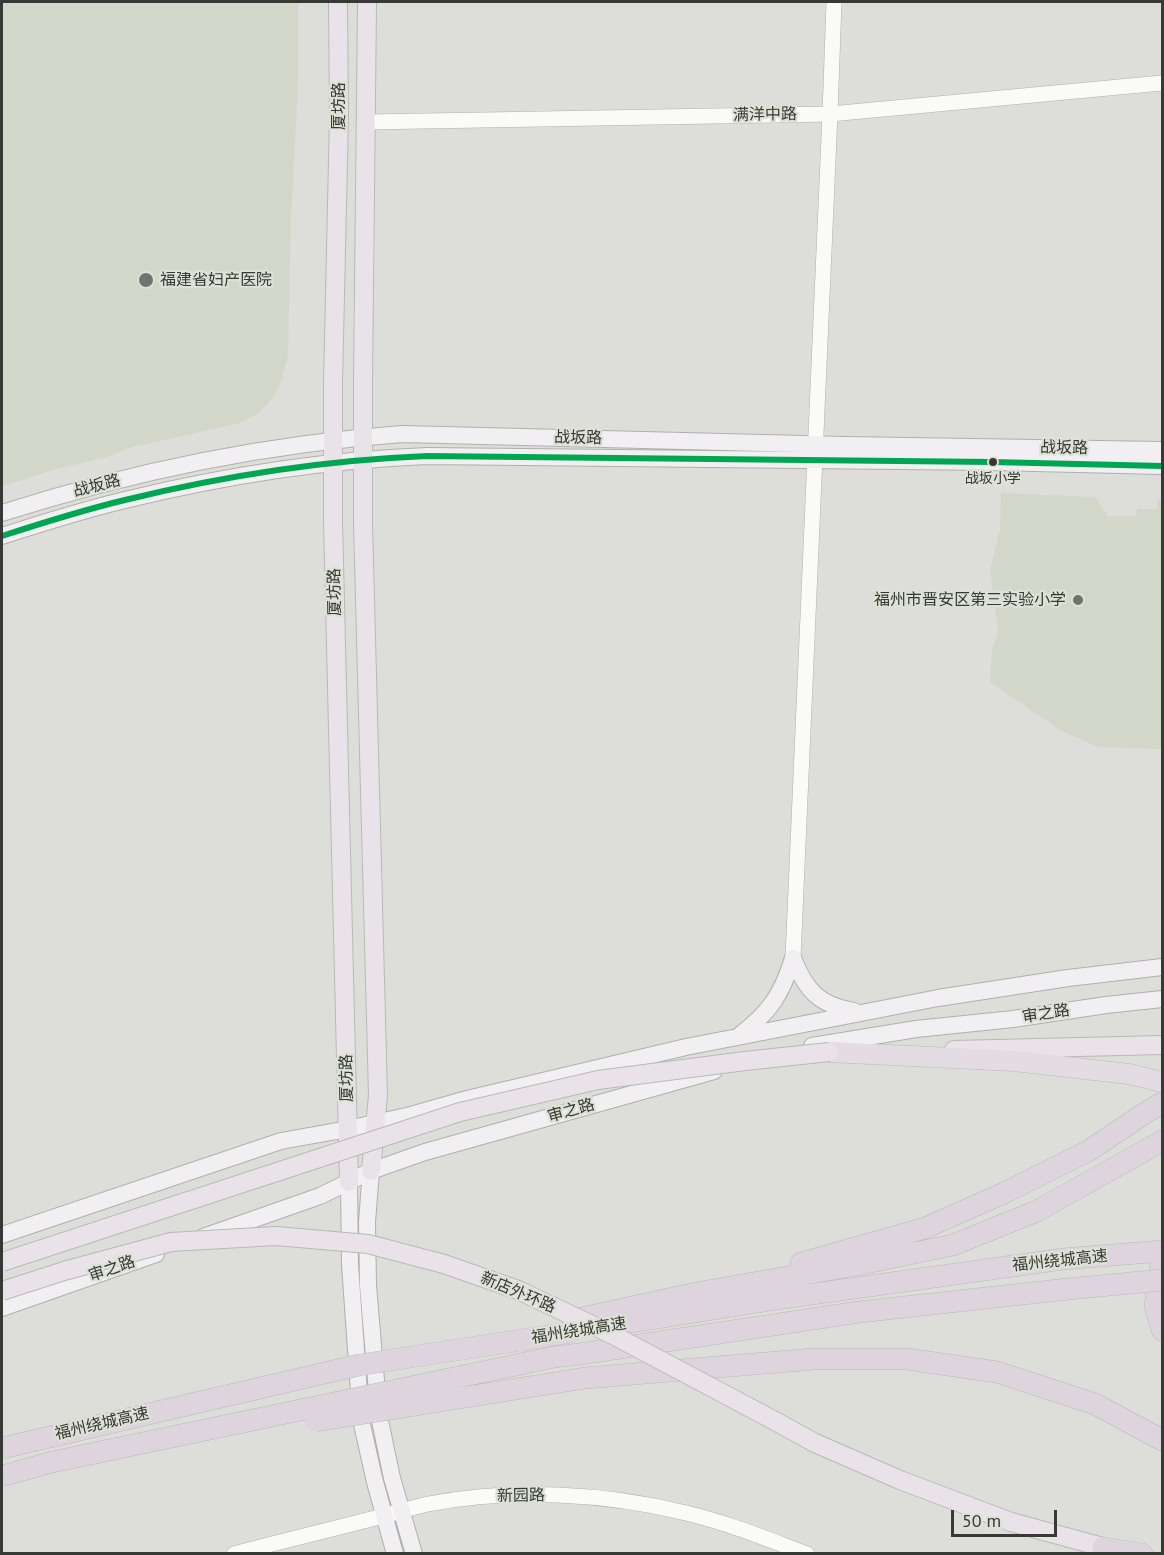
<!DOCTYPE html>
<meta charset="utf-8">
<style>
body{margin:0}
#map{position:relative;width:1164px;height:1555px;overflow:hidden;background:#ddded9;font-family:"PT Sans",sans-serif}
canvas{display:block}
.frame{position:absolute;inset:0;border:3px solid #373934;pointer-events:none}
.scale{position:absolute;left:951px;top:1510px;width:106px;height:27px;box-sizing:border-box;border:3px solid #373934;border-top:0;padding-left:8px;font-size:18px;line-height:21px;white-space:nowrap;color:#373934;-webkit-text-stroke:4px #dee1d6;paint-order:stroke}
</style>
<div id="map">
<canvas width="1164" height="1555"></canvas>
<div class="frame"></div>
<div class="scale">50 m</div>
</div>
<script>
const ctx = document.querySelector('canvas').getContext('2d');
ctx.lineJoin = 'round';
function fill(path, color) { ctx.fillStyle = color; ctx.fill(path, 'evenodd'); }
function strokePath(path, color, width, dash) { ctx.strokeStyle = color; ctx.lineWidth = width; ctx.lineCap = dash ? 'butt' : 'round'; ctx.setLineDash(dash || []); ctx.stroke(path); }
function drawText(font, color, halo, rows, align = 'center') {
  ctx.font = font + ' "PT Sans","Noto Sans SC",sans-serif'; ctx.lineWidth = 4.5; ctx.setLineDash([]); ctx.textBaseline = 'middle'; ctx.strokeStyle = halo; ctx.fillStyle = color; for (const [text, x, y, turn = 0] of rows) {
    ctx.save(); ctx.translate(x, y); ctx.rotate((+turn || 0) * Math.PI / 180); ctx.textAlign = isNaN(turn) ? turn : align; if (halo) ctx.strokeText(text, 0, 0); ctx.fillText(text, 0, 0); ctx.restore();
  }
}
fill(new Path2D(`
 M2,2H298V86L291,218L288,356L279,388L266,406L256,415L240,423L133,447L106,457L53,470L2,486Z
 M1001,493L1095,497L1108,516H1136L1137,509H1158V499H1162V749L1098,747L1060,730L990,682L992,651L998,630L990,570L1000,528Z`), '#d3d7ca');
const tertiary = new Path2D(`
 M367,122L830,114L1162,83
 M793,958L830,114L834,2
 M234,1554C279,1542 325,1531 371,1519C390,1515 409,1508 428,1504C511,1488 605,1493 686,1513C728,1523 767,1539 807,1554`);
const secondary = new Path2D(`
 M2,513C131,472 266,444 402,434L844,445L1162,450
 M2,536C42,523 83,510 125,500C223,476 326,460 427,456L992,462L1162,466
 M793,958C806,991 819,1005 854,1011
 M740,1035C770,1012 782,994 793,958
 M812,1046L916,1029L1013,1019L1106,1005L1162,999
 M371,1171L367,1222L368,1285L379,1416L392,1478L414,1554
 M349,1182L350,1265L361,1420L375,1482L395,1554
 M2,1235L281,1141L348,1129L411,1115L467,1099L686,1047L938,998L1068,978L1162,967
 M203,1237L320,1196L371,1171L425,1152L714,1071
 M2,1308L156,1254`);
const primary = new Path2D(`
 M338,2L339,117L333,383V521L349,1182
 M367,2L363,382V523L378,1095L371,1171
 M954,1050L1162,1045
 M775,1421L815,1443L900,1480L1011,1522L1117,1551`);
const trunk = new Path2D(`
 M829,1052L1014,1061L1129,1074L1162,1082`);
const motorway = new Path2D(`
 M1162,1257L1155,1306L1162,1330
 M801,1263L925,1228L1004,1193L1090,1150L1142,1115L1162,1103
 M573,1320L696,1293L856,1265L953,1245L1037,1211L1162,1141
 M601,1327L777,1299L1063,1259L1162,1251
 M580,1354L859,1312L1068,1289
 M585,1378L814,1359H907L997,1372L1095,1404L1162,1440
 M1103,1548L1142,1554`);
strokePath(tertiary, '#afb0ac', 16);
strokePath(secondary, '#afb0ac', 18);
strokePath(primary, '#b8b9b6', 20);
strokePath(trunk, '#b8b9b6', 21);
strokePath(motorway, '#b8b9b6', 22);
strokePath(tertiary, '#fafaf9', 15);
strokePath(secondary, '#f1eff1', 16);
strokePath(primary, '#e9e3e9', 18);
strokePath(trunk, '#e3dce3', 20);
strokePath(motorway, '#ddd4dd', 21);
const primaryBridge = new Path2D(`
 M2,1262L460,1112L598,1080L745,1061L829,1052
 M2,1291L64,1271L171,1242L276,1236L368,1244L444,1264L518,1290L613,1335L775,1421`);
const motorwayBridge = new Path2D(`
 M1068,1289L1162,1280
 M316,1421L585,1378
 M2,1448L359,1365L573,1332
 M2,1476L52,1462L554,1357L580,1354`);
strokePath(primaryBridge, '#b8b9b6', 20, []);
strokePath(motorwayBridge, '#b8b9b6', 22, []);
strokePath(primaryBridge, '#e9e3e9', 18);
strokePath(motorwayBridge, '#ddd4dd', 21);
strokePath(new Path2D(`
 M2,536C42,523 83,510 125,500C223,476 326,460 427,456L992,462L1162,466`), '#00a651', 6);
for (const [x, y, r, color] of [
 [146,280,8,"#71736e"],
 [993,462,5,"#373934"],
 [1078,600,6,"#71736e"]
]) { const dot = new Path2D(); dot.arc(x, y, r, 0, 2 * Math.PI); ctx.fillStyle = color; ctx.fill(dot); strokePath(dot, '#dee1d6', 2); }
drawText('14px', '#373934', '#dee1d6', [
 ["战坂小学",993,479]
]);
drawText('16px', '#373934', '#dee1d6', [
 ["厦坊路",339,106,-90],
 ["满洋中路",765,115,-1],
 ["战坂路",578,438,1],
 ["战坂路",1064,448,1],
 ["战坂路",97,486,-14],
 ["厦坊路",335,592,-91],
 ["审之路",1046,1014,-9],
 ["厦坊路",347,1078,-91],
 ["审之路",571,1111,-16],
 ["福州绕城高速",1060,1261,-6],
 ["审之路",112,1269,-19],
 ["新店外环路",518,1293,23],
 ["福州绕城高速",579,1331,-9],
 ["福州绕城高速",102,1424,-13],
 ["新园路",521,1496,-1]
]);
drawText('16px', '#373934', '#dee1d6', [
 ["福建省妇产医院",160,280],
 ["福州市晋安区第三实验小学",1066,600,"right"]
], 'left');
</script>
